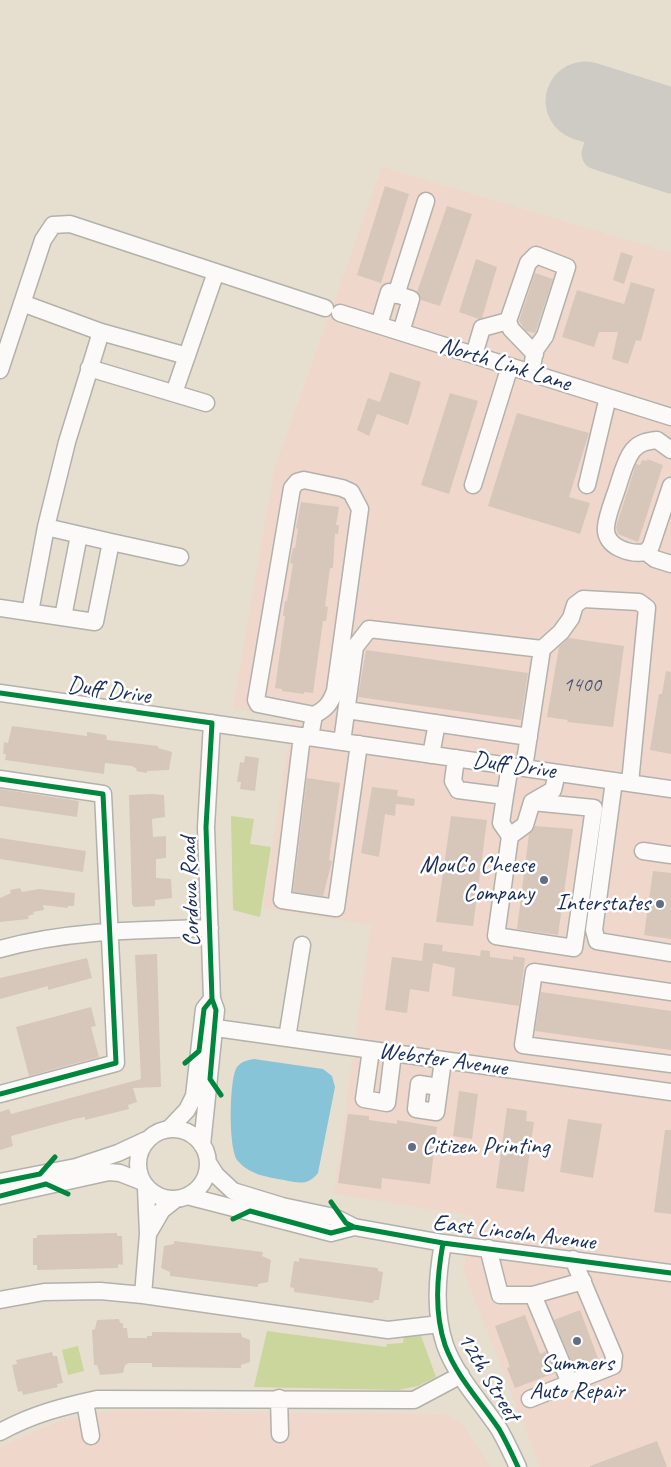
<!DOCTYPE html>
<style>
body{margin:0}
canvas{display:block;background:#e6dfcf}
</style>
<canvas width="671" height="1467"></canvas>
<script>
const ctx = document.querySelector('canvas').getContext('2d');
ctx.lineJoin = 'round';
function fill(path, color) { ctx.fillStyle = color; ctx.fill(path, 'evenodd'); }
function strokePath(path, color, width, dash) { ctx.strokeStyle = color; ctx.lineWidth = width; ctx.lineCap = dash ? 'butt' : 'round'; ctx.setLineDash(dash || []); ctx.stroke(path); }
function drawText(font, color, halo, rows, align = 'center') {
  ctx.font = font + ' Caveat,sans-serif'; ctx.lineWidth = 5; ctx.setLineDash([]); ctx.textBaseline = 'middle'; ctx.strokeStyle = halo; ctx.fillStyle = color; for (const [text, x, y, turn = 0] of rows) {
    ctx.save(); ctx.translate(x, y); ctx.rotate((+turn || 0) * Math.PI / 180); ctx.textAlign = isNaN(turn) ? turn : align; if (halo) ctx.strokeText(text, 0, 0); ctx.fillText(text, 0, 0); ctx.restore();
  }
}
fill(new Path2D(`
 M382,167L671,253V1467H540L463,1270L474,1216L334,1194L371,925L263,908L292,720L233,708L274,470Z
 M106,1411L445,1414L461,1422L491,1467H0V1449L9,1443L58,1422Z`), '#efd7cc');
fill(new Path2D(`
 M231,816L254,819L250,844L271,847L260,917L233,910Z
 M267,1331L386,1347L387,1344L403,1343L404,1335L420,1333L436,1377L418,1386L398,1390L254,1387Z
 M78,1346L84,1371L68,1375L62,1350Z`), '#cad69c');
fill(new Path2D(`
 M254,1059L323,1069L332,1076L335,1087L318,1173C308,1186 298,1183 284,1180C267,1177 250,1175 238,1161C228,1151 229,1078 237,1067C242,1061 248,1060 254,1059Z`), '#88c4d8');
strokePath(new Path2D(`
 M611,110L597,154L671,178`), '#cecbc4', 31);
strokePath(new Path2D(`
 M585,101L671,128`), '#cecbc4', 79);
fill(new Path2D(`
 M385,186L409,194L381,283L357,275Z
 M447,206L472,214L440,306L421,300L417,292Z
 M621,252L633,256L624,284L613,280Z
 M476,259L497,267L482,318L479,319L459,312Z
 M535,273L553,279L535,333L526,331L519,321Z
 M631,282L655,289L641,341L636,340L628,364L612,359L618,332H599L594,347L562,337L577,290L624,304Z
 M390,372L421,382L408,425L377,414L369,436L357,430L368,398L380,402Z
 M450,393L478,401L449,494L421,485Z
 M517,413L589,433L569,497L590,503L580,534L488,506Z
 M647,459L663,465L638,542L618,534L616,527L636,464L640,465L642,460L647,461Z
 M301,502L339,507L336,525H339L338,534H335L333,568H330L325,606L328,607L326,621H323L313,693L304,692V694L282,691V689L275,688L285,616H283L285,601H287L293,564L290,563L293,548H295L298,529L296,528Z
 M569,638L624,646L613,727L567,722L568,720L547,717L559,647Z
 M366,650L528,673L521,720L358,697Z
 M666,671L671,672V754L650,750L659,694H662Z
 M12,726L87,736V732L106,735L107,740L158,746V748L172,752L169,770L147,771V773L136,771L137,769L132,766L105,763L104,774L5,760L6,754H3L4,742L8,743Z
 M245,756L259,758L255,791L240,789L241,782H237L240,762L244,763Z
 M307,778L340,783L329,860L332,861L323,896L293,892Z
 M372,787L398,790L397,796L415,799L414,806L396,804L395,816L385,814L379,857L361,853Z
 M0,789L79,801L77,817L0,806Z
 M152,794L164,795L165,817L152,819L153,837L166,836V858L156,859V878L171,879L172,898L155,900V906L134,907L132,904L129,795Z
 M451,816L487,820L473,926L436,922Z
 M535,826L573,829L558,935L517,929L529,834Z
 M0,838L86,851L83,872L0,859Z
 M653,871L671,873V939L644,935Z
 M20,888L22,892L39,889L75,893L74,906H68V908L43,905L44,910L33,912L34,914L28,916L29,919L0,922V898L11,893L10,890Z
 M424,943L443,945L442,951L480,956L481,950L490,951V957L513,960V956L525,958L519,1006L452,996L455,968L433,963L429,992L410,989L407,1013L385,1010L392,957L422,961Z
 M157,954L161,1087L133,1088L137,1102L128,1105L129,1109L85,1120V1117L74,1119L11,1136L13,1146L0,1150V1112L9,1109L11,1114L141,1079L135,955Z
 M87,958L92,978L48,990V986L0,999V978Z
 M541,992L671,1011V1050L535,1031Z
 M91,1007L96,1026L91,1027L99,1057L29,1076L16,1027Z
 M459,1091L478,1094L472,1139L453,1136Z
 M507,1108L527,1111L526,1121L534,1122L524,1192L496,1188Z
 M348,1114L369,1116V1120L397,1124V1120L437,1127L430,1184L382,1178L381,1189L338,1183Z
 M568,1119L602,1124L593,1178L560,1172Z
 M665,1130H671V1214L654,1212Z
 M117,1233V1236H122L123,1265L118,1264V1268L37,1270V1265H33V1238H37V1235Z
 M174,1241L263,1252L262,1256L271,1260L268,1282L258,1284V1287L170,1276V1272L161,1268L164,1246L174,1244Z
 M299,1258L378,1268V1271L383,1272L379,1300H374L373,1303L294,1292V1288L290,1287L294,1261L299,1262Z
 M580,1310L599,1361L575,1370L554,1320Z
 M525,1315L540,1354L546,1351L555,1373L515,1388L507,1368L510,1367L495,1326Z
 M119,1319L120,1323H123V1328H127L128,1338H147V1336H152V1332L241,1333L242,1337L250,1340V1362L241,1365V1368L152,1367V1363H129L125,1365L123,1373L100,1375L97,1365H94L92,1330L95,1329L97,1320Z
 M52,1352L53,1356H57L63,1383L57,1384L58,1387L23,1395L22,1391L18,1392L12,1365L17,1364L16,1360Z
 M657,1441L667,1467H590V1466Z`), '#d6c7ba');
const minor = new Path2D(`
 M396,295L426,201
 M22,303L101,332L67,442L46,527
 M340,313L671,417
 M379,325L389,292L411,299L401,332
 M101,332L187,356
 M474,355L482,328L508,321
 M89,368L206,403
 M0,370L43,240L53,225L70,224L325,308
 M531,373L535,350L545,336L567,267L536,255L528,263L508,321L511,329L535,354
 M174,393L216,272
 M671,450L657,440C648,441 640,442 633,450C625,460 621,477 617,489C613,501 607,515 606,527C604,547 630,555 646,552L651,546L671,486
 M473,485L510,366
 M587,485L608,397
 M111,542L180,557
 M646,552L655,559L671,564
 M0,608L95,622L111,542L46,527L30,612
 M63,617L79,535
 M542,649L561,632L571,618L575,605L583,599L639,602L647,608L630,783
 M0,693L671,789
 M347,710L529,737
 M302,736L282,900L336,908L359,744
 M310,737L314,715C326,709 330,704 335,691L360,509L351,492L342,488L304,480L297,482L292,488L256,700L258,704L314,715
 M342,742L355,647L369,629L542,649L524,768
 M431,755L437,723
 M456,758L453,781L458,790L505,796L510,766
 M0,779L103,794L116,1063L0,1094
 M614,781L594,930L597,941L671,953
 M505,796L501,823L510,836
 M532,802L594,808L574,948L496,936L510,836L525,825L532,802L553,790L557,773
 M643,851L671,855
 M0,949C68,930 140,930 210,928
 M671,992L534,972L523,1045L671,1064
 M216,1028L671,1092
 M287,1038L302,945
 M371,1050L364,1099L387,1103L393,1053
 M439,1087L419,1084L416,1109L436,1112L443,1060
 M169,1129L187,1110L194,1096L204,1009L212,999
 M138 1164a35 35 0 1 1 70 0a35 35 0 1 1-70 0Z
 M202,1145L216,1010L212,999L206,827L212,723
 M209,1164L216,1175L233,1191L282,1206L334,1217L354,1227L443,1243L671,1273
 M0,1182L76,1167L118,1153L146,1140
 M0,1196L109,1172L120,1173L143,1182
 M187,1196L331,1233L354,1227
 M148,1234L162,1210L176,1199
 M443,1243C437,1277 434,1312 445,1345C456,1376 481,1402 499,1429C506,1441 512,1454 518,1467
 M488,1248L500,1295H533L570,1383L530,1399
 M143,1295L148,1234L146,1188
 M533,1295L583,1281
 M0,1300L44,1292L100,1291L143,1295L388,1330L440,1324
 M570,1383L613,1366L614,1356L573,1259
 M279,1398L280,1434
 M85,1402L91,1436
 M0,1432C33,1414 61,1407 97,1399L414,1400L461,1375`);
strokePath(minor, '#b3b1ab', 19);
strokePath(minor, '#fbfaf8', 16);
strokePath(new Path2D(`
 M0,693L212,723L206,827L212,999L216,1010L210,1079L221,1095
 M0,779L103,794L116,1063L0,1094
 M185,1063L199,1051L204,1009L212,999
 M0,1182L40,1174L55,1157
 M0,1196L46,1184L68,1194
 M331,1202L346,1223L354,1227L443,1243L671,1273
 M233,1219L250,1211L331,1233L354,1227
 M443,1243C437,1277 434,1312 445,1345C456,1376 481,1402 499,1429C506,1441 512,1454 518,1467`), '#00873e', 5);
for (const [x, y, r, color] of [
 [544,880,5,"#626d86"],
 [660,904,5,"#626d86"],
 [412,1147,5,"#626d86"],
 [577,1341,5,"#626d86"]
]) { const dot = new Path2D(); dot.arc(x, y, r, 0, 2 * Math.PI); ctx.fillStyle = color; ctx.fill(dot); strokePath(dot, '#fff', 2); }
drawText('21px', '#4a5575', null, [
 ["1400",582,685]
]);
drawText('24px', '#1b2f5e', '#fff', [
 ["North Link Lane",505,365,17],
 ["Duff Drive",109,691,8],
 ["Duff Drive",514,766,8],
 ["Cordova Road",191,892,-92],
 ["Webster Avenue",443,1060,8],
 ["East Lincoln Avenue",514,1233,7],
 ["12th Street",488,1377,59]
]);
drawText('24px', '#1b2f5e', '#fff', [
 ["MouCo Cheese",534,866],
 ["Company",534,894],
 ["Interstates",650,904],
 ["Citizen Printing",422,1147,"left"],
 ["Summers",577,1364,"center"],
 ["Auto Repair",577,1392,"center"]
], 'right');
</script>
